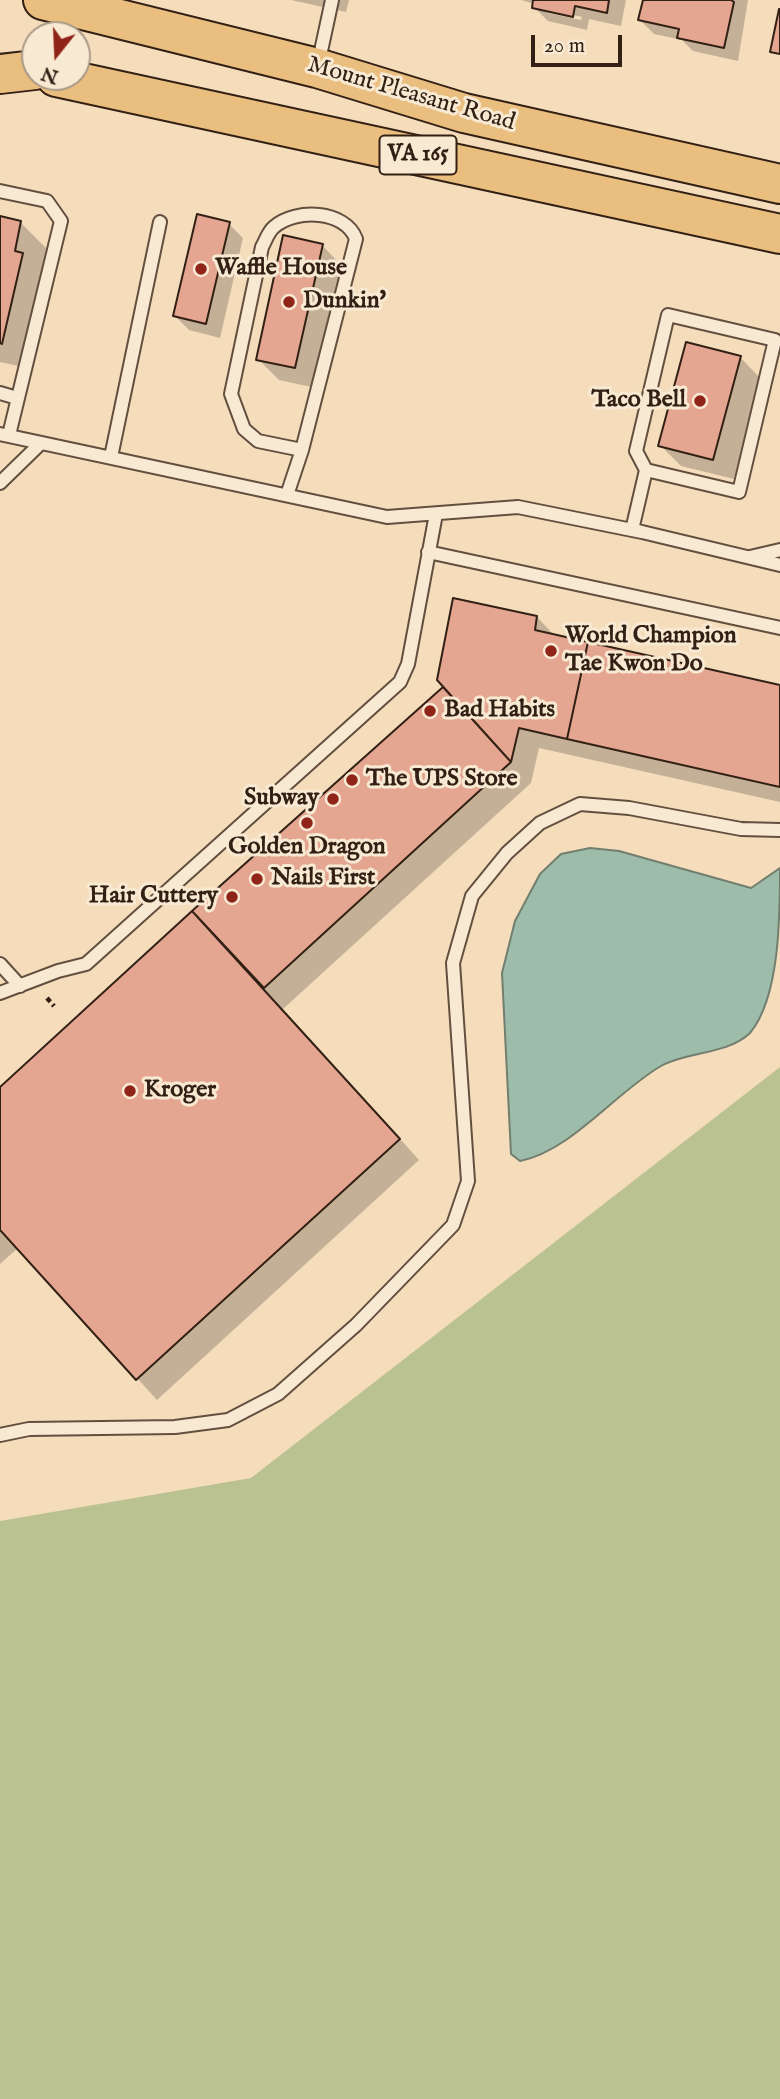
<!DOCTYPE html>
<style>
body{margin:0}
#map{position:relative;width:780px;height:2099px;overflow:hidden;background:#f5ddbc;font-family:"IM FELL English",serif}
canvas{display:block}
.north{position:absolute;left:21px;top:21px;width:70px;height:70px;box-sizing:border-box;background:#f8e9d3;border:2px solid #a99987;border-radius:50%;rotate:198deg;font-size:19px;font-weight:700;line-height:28px;text-align:center;color:#322015}
.north::after{content:'';display:block;margin:auto;width:24px;height:32px;background:#8f2418;clip-path:polygon(50% 0,100% 100%,50% 72%,0 100%)}
.scale{position:absolute;left:531px;top:35px;width:91px;height:32px;box-sizing:border-box;border:4px solid #322015;border-top:0;padding-left:9px;font-size:21px;line-height:24px;white-space:nowrap;color:#322015;-webkit-text-stroke:5px #f8e9d3;paint-order:stroke}
</style>
<div id="map">
<canvas width="780" height="2099"></canvas>
<div class="north">N</div>
<div class="scale">20 m</div>
</div>
<script>
const ctx = document.querySelector('canvas').getContext('2d');
ctx.lineJoin = 'round';
function fill(path, color) { ctx.fillStyle = color; ctx.fill(path, 'evenodd'); }
function strokePath(path, color, width, dash) { ctx.strokeStyle = color; ctx.lineWidth = width; ctx.lineCap = dash ? 'butt' : 'round'; ctx.setLineDash(dash || []); ctx.stroke(path); }
function drawText(font, color, halo, rows, align = 'center') {
  ctx.font = font + ' "IM FELL English",serif'; ctx.lineWidth = 6; ctx.setLineDash([]); ctx.textBaseline = 'middle'; ctx.strokeStyle = halo; ctx.fillStyle = color; for (const [text, x, y, turn = 0] of rows) {
    ctx.save(); ctx.translate(x, y); ctx.rotate((+turn || 0) * Math.PI / 180); ctx.textAlign = isNaN(turn) ? turn : align; if (halo) ctx.strokeText(text, 0, 0); ctx.fillText(text, 0, 0); ctx.restore();
  }
}
fill(new Path2D(`
 M780,1067V2099H0V1521L251,1478Z`), '#bac292');
const water = new Path2D(`
 M590,848L619,851L751,888L780,868C780,915 780,997 750,1033C727,1055 687,1051 661,1066C616,1092 571,1151 520,1161L511,1154L502,973L515,921L540,874L561,854Z`);
fill(water, '#9dbdaa');
strokePath(water, '#727e6e', 2);
fill(new Path2D(`
 M291,0H349L346,12Z
 M521,0H626L621,26L589,19L587,30L548,21L534,7L535,4ZM548,9L582,17L581,20L548,13Z
 M644,0H748L738,61L693,51L682,40L654,34L640,20Z
 M0,218L20,222L46,248L41,273L48,280L28,368L0,362Z
 M229,224L243,238L220,338L189,330L175,316Z
 M322,245L342,266L316,388L279,380L258,359Z
 M740,357L760,378L734,479L681,466L660,445Z
 M537,617L555,636L780,686V802L539,748L531,783L283,1009L419,1160L157,1400L18,1248L0,1264V1088L445,687Z`), '#0003');
const building = new Path2D(`
 M533,0H609L607,13L575,6L573,17L532,8Z
 M643,0H731L734,2L724,48L677,38L679,29L638,20Z
 M779,9H780V54L770,52Z
 M197,214L230,222L206,324L173,316Z
 M0,216L21,221L15,251L23,253L2,344L0,343Z
 M283,235L323,244L295,368L256,360Z
 M686,342L741,356L713,460L658,446Z
 M453,598L537,616L535,630L588,642L567,739L519,728L511,762L437,680Z
 M588,642L780,685V787L567,739Z
 M443,687L511,762L264,988L192,911Z
 M192,911L400,1139L136,1380L0,1230V1087Z`);
fill(building, '#e5a691');
strokePath(building, '#322015', 2);
const lane = new Path2D(`
 M318,65L332,0
 M0,191L47,201L61,221L9,435
 M0,393L17,398
 M0,434L387,517L518,507L642,532L780,565
 M111,457L160,222
 M0,483L41,443
 M287,495L302,450L356,239C345,210 296,208 274,227C268,232 266,240 262,247L231,394L244,429L258,441L302,450
 M632,530L646,470L739,492L775,340L668,315L636,451L646,470
 M428,552L780,628
 M750,557L780,550
 M0,964L20,986
 M0,993L58,971L86,964L400,682L408,664L436,514
 M0,1435L29,1429L175,1427L228,1420L278,1394L356,1325L453,1225L468,1181L453,963L472,896L507,853L540,823L580,804L629,808L741,829L780,830`);
const highway = new Path2D(`
 M43,0L317,68L464,113L780,184
 M0,74L35,70
 M56,77L780,234`);
strokePath(lane, '#634f3f', 16);
strokePath(highway, '#322015', 42);
strokePath(new Path2D(`
 M47,998L54,1006`), '#322015', 4.5, [5, 3.5]);
strokePath(lane, '#f8e9d3', 12);
strokePath(highway, '#eabe7e', 38);
for (const [x, y, r, color] of [
 [201,269,7,"#8f2418"],
 [289,302,7,"#8f2418"],
 [700,401,7,"#8f2418"],
 [551,651,7,"#8f2418"],
 [430,711,7,"#8f2418"],
 [352,780,7,"#8f2418"],
 [333,799,7,"#8f2418"],
 [307,823,7,"#8f2418"],
 [257,879,7,"#8f2418"],
 [232,897,7,"#8f2418"],
 [130,1091,7,"#8f2418"]
]) { const dot = new Path2D(); dot.arc(x, y, r, 0, 2 * Math.PI); ctx.fillStyle = color; ctx.fill(dot); strokePath(dot, '#f8e9d3', 2.5); }
for (const [x, y, w] of [
 [418,155,77]
]) { const box = new Path2D(); box.roundRect(x - w / 2, y - 19.5, w, 39, 5); ctx.fillStyle = '#f8e9d3'; ctx.fill(box); strokePath(box, '#322015', 2); }
drawText('bold 23px', '#322015', null, [
 ["VA 165",418,155]
]);
drawText('24px', '#322015', '#f8e9d3', [
 ["Mount Pleasant Road",411,95,16]
]);
drawText('bold 24px', '#322015', '#f8e9d3', [
 ["Waffle House",215,269],
 ["Dunkin'",303,302],
 ["Taco Bell",686,401,"right"],
 ["World Champion",565,637],
 ["Tae Kwon Do",565,665],
 ["Bad Habits",444,711],
 ["The UPS Store",366,780],
 ["Subway",319,799,"right"],
 ["Golden Dragon",307,848,"center"],
 ["Nails First",271,879],
 ["Hair Cuttery",218,897,"right"],
 ["Kroger",144,1091]
], 'left');
</script>
